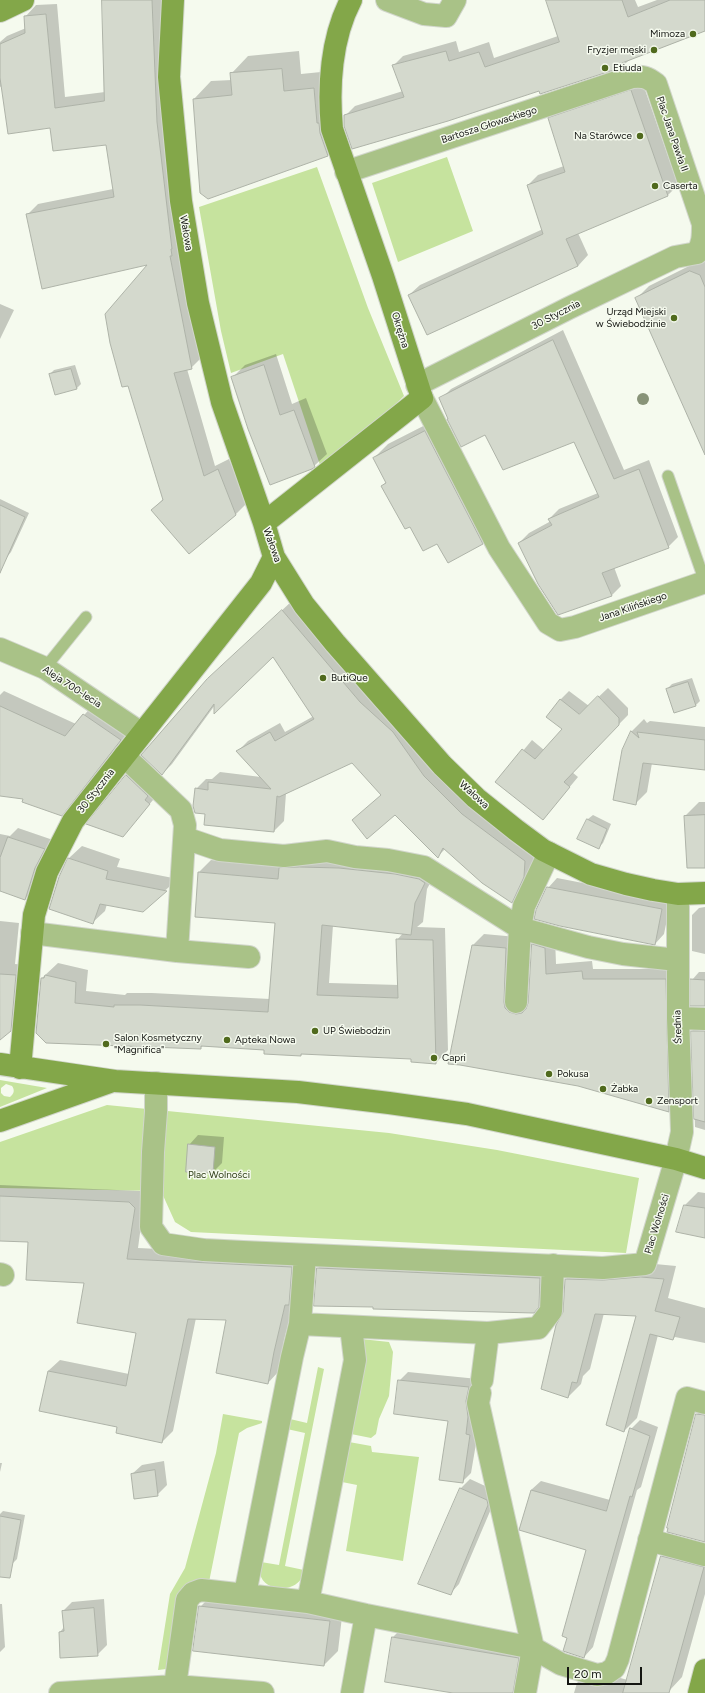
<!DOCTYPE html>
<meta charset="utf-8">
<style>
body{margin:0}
#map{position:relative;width:705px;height:1693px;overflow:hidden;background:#f5faee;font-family:Figtree,sans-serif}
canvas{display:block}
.scale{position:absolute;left:567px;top:1667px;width:75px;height:18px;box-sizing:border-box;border:2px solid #141612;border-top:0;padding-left:5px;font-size:12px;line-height:14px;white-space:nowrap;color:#141612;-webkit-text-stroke:3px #f5faee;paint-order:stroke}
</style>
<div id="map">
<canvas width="705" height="1693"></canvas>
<div class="scale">20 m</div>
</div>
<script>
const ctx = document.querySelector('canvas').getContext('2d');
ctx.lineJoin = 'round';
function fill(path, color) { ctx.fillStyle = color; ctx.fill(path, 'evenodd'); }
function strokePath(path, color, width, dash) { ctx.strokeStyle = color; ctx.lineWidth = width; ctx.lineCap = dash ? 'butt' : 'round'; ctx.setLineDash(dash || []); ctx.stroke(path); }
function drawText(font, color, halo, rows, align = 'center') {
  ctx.font = font + ' Figtree,sans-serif'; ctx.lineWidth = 3; ctx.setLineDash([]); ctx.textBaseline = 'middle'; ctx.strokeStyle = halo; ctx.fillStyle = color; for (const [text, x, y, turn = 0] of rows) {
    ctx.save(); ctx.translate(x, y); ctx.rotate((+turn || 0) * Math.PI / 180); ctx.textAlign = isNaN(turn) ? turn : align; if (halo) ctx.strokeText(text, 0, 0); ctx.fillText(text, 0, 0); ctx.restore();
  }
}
fill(new Path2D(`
 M447,157L473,231L398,262L372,183Z
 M317,167L368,308L404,396L365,434L320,465L283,354L231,373L221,331L199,207Z
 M0,1080L47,1088L0,1107ZM6,1084L12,1086C15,1090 14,1094 10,1097L4,1096L1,1093V1088Z
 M107,1105L389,1133L497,1150L639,1178L626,1253L191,1232L175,1222L161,1191L0,1188V1142Z
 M361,1339L389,1342L393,1352L389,1396L379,1419L376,1434L371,1438L351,1434Z
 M318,1367L324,1369L285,1566L304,1570C303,1573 303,1577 301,1579C292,1593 264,1591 260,1574C259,1571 261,1565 261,1562L279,1565L305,1433L287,1429L290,1419L307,1423Z
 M223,1414L262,1421V1423L247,1428L239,1433L209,1582H203L166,1669L158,1670L170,1594L185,1568L216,1453Z
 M349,1442L371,1446L372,1452L419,1457L403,1561L346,1551L357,1485L342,1482Z`), '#c6e39e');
fill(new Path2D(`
 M103,0H163L202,357L191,368L187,369L215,466L229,459L247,503L235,515L152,510L163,499L150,264L27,215L38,204L113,189L107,144L51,127L2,86L0,87V42L7,36L26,28L25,17L36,5L57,4L65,97L105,92Z
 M547,0H635L638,7L657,0H705V31L629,60L623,66L541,93L539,90L345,116L355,106L403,91L393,66L403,56L456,41L459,52L489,42L494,58L558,36Z
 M299,51L301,74L331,71L334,107L345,138L328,155L194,99L211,81L232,80L231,74L248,56Z
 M642,81L678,185L667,196L578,233L588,255L578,266L409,295L420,285L543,229L528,185L538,175L564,166L549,118L559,108Z
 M703,259L705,260V426L636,299L649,286Z
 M0,304L14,310L0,339Z
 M563,330L624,470L649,460L678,537L668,547L614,567L621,586L611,596L519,543L529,533L551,521L549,519L559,509L598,493L575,441L486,434L441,399L451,389Z
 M276,354L292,404L306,398L327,454L314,466L233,377L245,365Z
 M75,365L81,384L77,388L50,374L54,370Z
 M439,418L496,530L482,543L410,525L382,486L387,481L374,458L388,444Z
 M0,499L29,513L11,552L7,557L0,553Z
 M293,600L535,851L534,866L522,892L512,902L445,849L438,856L395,814L353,820L382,795L352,761L286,793L284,821L274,831L206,813L196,789L206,779H212L220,772L261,777L238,751L248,741L280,723L285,732L314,716L274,656L215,705L172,764L162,774L219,669Z
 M692,678L700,701L696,705L667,689L672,684Z
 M608,688L628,708V715L572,772L578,777L543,819L497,782L532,740L544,750L564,729L560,700L569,691L589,706Z
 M4,691L76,724L95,703L132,727L73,803L61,814L24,798L0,795V695Z
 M644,719L647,723L650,721L705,727V769L652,763L647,792L635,804L623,750L632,731Z
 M136,766L158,794L123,836L126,775Z
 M699,802H705V867L685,816Z
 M593,815L611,824L603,843L598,848L579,839L588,819Z
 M18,828L53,840L34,890L25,899L0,890V834L10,836Z
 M82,846L120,859L117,867L178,879L142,911L107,904L105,911L92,923L60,877L69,858Z
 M292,856L437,870L427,889L423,922L417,927L445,928L448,1050L436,1063L412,1058L303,1053L301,1055L265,1049L203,1046L200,1048L47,1042L42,978L58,963L88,970L86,991L125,995L127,993H152L270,999L276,922L199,872L211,860L282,867ZM333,925L403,933L397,940L399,985L329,983Z
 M557,878L671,900L664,934L655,944L548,888Z
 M705,907V954L692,951V915L699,908Z
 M0,921L19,923L15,964L26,965L21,1019L0,1038Z
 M484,934L517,937L526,1004H529L533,945L543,934L555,938L556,964L592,961L593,969H676L679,1101L669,1111L578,1085L449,1063L473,945Z
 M699,972H705V1006L692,1005V980Z
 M703,1021H705V1130L695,1127L692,1031Z
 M198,1135L224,1137L222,1163L213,1172L189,1145Z
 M0,1185L140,1191L145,1196L138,1248L303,1256L295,1298L284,1340L279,1371L268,1383L227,1319L196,1318L173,1431L162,1442L118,1426L48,1371L60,1360L129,1374L138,1332L85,1282L29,1241L0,1240Z
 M698,1192L705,1193V1236L685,1205Z
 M327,1259L549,1269L543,1302L534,1312L374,1306L318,1268Z
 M655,1264L676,1266L668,1298L705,1308V1343L675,1337L673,1339L658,1335L637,1418L624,1431L637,1315L604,1313L590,1369L583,1376L581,1384L568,1397L564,1312L566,1279L579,1266Z
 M408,1372L478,1379L479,1426L471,1473L462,1482L449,1420L399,1381Z
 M705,1407V1541L668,1527L697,1414Z
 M640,1420L658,1427L641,1487L637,1490L593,1647L584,1657L587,1549L531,1490L541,1481L610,1500L631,1429Z
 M164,1461L167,1485L157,1495L132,1474L142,1465Z
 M0,1463H2L0,1472Z
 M470,1479L496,1491L497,1495L459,1584L450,1594L419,1583L461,1488Z
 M3,1511L25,1515L17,1559L12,1564L0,1561V1514Z
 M674,1544L705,1552V1594L682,1677L670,1690L659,1693H574L577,1683L589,1670L628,1680L662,1557Z
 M214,1593L343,1608L338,1651L324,1665L200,1607Z
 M104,1599L107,1645L97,1655L60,1632L64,1627L63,1611L72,1602Z
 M0,1604H2L5,1647L0,1652Z
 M406,1624L532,1644L524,1693H459L393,1637Z`), '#0003');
const building = new Path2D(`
 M102,0H152L157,122L172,249H171L172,256H170L192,369L174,373L204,476L218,469L236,515L189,554L151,510L163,500L128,386L122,387L110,343L105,314L147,265L42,289L26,214L114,197L106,145L53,151L50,128L8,134L0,78V44L25,33L24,16L46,14L55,108L104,101Z
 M546,0H622L628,17L670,0H705V31L622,63L623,67L540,94L539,91L448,121L352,149L344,126V115L404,97L392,65L446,51L449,61L479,52L485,67L559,42Z
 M282,69L284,91L314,88L317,123H319L320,133L328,156L208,199L200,193L193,99L232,95L230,73Z
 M631,90L668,196L566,239L578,266L427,335L408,295L543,234L527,185L565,172L548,118Z
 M690,271L700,275L705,287V455L635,298Z
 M553,340L614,479L639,469L669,548L602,573L612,596L558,615L538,584L518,543L552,525L548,519L599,497L574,442L503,470L485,435L461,447L447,419H448L439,398Z
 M264,365L280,415L294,410L315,467L312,469L270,485L248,429L231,377Z
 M71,369L77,389L55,395L49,374Z
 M425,431L483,544L448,563L437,544L423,551L410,527L405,529L381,486L386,483L373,458Z
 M0,505L25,517L0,573Z
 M282,610L360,702L393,732L424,776L462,814L525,861L524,877L512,903L482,883L443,848L438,858L395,815L367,839L352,820L381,795L352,763L279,797L277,796L274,832L204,825L205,814L195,813L193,806L195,788L208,790V782L271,789L236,751L270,732L275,741L314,719L273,657L214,714V704L162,775L141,755L207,679Z
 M688,682L696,706L674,713L666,689Z
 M598,696L619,718V725L564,782L570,787L543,820L495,782L522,749L535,759L562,729L546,717L560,699L579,714Z
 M0,706L65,736L83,714L121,740L62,816L22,802L23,799L0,796Z
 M631,731L639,738L637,732L705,740V770L643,763L636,805L613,800L622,750Z
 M126,775L148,796L145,800L150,804L123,837L86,824Z
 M705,815V868H687L684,816Z
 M587,819L607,829L599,849L577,839Z
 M8,837L45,849L35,868L25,900L0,891V858Z
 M68,858L108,871L106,879L167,891L143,912L100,904L93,924L49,909L59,877Z
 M300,867L339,868L395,874L419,879L425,883L415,903L411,935L322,925L317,995L398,998L396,939L433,940L436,1064L411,1062V1059L301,1054V1056L264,1054V1050L201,1046V1049L46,1043L36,1033L41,978H44L45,975L76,982L75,1003L114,1007V1005H140L268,1012L275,923L195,917L198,872L278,879L279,868Z
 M547,887L662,909L655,945L560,926L534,919L536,910Z
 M532,944L545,948L546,974L582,971L583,979H666L669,1112L578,1086L460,1065L448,1064L472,945L506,948L504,1002L505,1008L509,1012L516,1014L522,1013L526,1009L528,1003Z
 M0,974L16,975L11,1031L0,1040Z
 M690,979L705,980V1006H690Z
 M691,1031H705V1122L694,1119Z
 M188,1144L215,1147L213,1173L186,1172Z
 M0,1196L129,1202L135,1208L127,1259L292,1267L289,1305H285L274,1352L268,1384L216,1373L226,1320L188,1319L162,1443L116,1433L117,1427L39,1411L48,1371L126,1386L136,1333L77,1323L84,1283L26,1280L28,1242L0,1241Z
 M684,1205L705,1208V1238L676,1232Z
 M317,1268L540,1278L539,1307L534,1313L373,1309V1307L314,1306Z
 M641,1277L664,1279L655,1311L680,1317L673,1340L650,1334L624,1432L606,1425L636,1316L595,1314L577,1383L572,1382L568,1398L541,1389L556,1325L563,1312L565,1279L603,1280Z
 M398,1380L469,1387L466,1401L468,1417L466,1434L470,1435L463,1483L439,1480L448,1421L394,1414Z
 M696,1414L705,1415V1542L667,1532L668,1528H667Z
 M630,1428L650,1436L632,1497L630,1496L584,1658L563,1651L567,1638L562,1636L586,1550L519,1530L531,1490L606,1511Z
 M155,1470L158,1496L134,1499L131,1474Z
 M460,1488L487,1500L488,1505L451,1595L418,1584Z
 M0,1516L21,1520L10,1578L0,1577Z
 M661,1556L704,1567L669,1693H623Z
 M199,1606L330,1621L324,1666L193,1651Z
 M94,1608L98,1656L60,1658L59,1632L64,1631L62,1611Z
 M392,1637L519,1658L513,1693H453L385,1682Z`);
fill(building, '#d4d9cd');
strokePath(building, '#aeb3a8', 1);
const lane = new Path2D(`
 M668,476L705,582
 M45,668L86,617`);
const street = new Path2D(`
 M387,0L424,14L446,16L455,0
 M346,172L632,77C643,76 647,77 656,84L703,224C703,236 703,244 697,253
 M417,385L569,308L675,257L697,253
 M422,398L499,548L548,623L560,630L575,627L705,582
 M0,649L45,668L141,733
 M124,756L181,810L185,825L177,951
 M185,838L220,850L284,856L327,851L355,857L388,860L424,867L520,928L588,947L623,954L677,960
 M32,933L177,951L249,957
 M516,1002L520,928L524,906L549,853
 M678,1018L705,1019
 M156,1083V1112L153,1152L151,1227L163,1244L204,1250L243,1252L603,1268L645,1264L676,1159L682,1132L678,1018V894
 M0,1274L3,1275
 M300,1324L488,1333L538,1328L551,1311L553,1265
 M482,1380L488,1333
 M480,1393L478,1403L533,1648L525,1693
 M649,1540L705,1555
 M245,1594L292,1357L300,1324L305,1255
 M308,1602L355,1360L351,1327
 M175,1686L187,1600L193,1593L201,1590L308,1602L366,1615L533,1648L561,1664L597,1675L607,1673L614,1668L618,1659L687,1398L705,1403
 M60,1693L175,1686L263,1693
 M352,1693L366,1615`);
const secondary = new Path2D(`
 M173,0L169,77L181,201L198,303L222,402L264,523L274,557L304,605L335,643L442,765L476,798L516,830L543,850L591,874L626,884L653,890L678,894L705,893
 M0,11L23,0
 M264,523L422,398L383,276L332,129C328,87 331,38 351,0
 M0,1064L115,1081L298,1092L389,1103L467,1114L676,1159L705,1168
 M20,1068L34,915L47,872L73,821L261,583L274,557
 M0,1121L110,1082
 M699,1693L705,1670`);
strokePath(lane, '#d1d6cb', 13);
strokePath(street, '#d1d6cb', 24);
strokePath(secondary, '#d1d6cb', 24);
strokePath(lane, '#a9c287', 11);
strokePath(street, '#a9c287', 22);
strokePath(secondary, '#83a749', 22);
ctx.fillStyle = '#889378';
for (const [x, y] of [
 [643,399]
]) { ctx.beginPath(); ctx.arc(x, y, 6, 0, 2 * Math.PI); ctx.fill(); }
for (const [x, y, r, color] of [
 [693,34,4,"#506a1d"],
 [654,50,4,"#506a1d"],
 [605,68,4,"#506a1d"],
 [640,136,4,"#506a1d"],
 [655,186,4,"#506a1d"],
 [674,318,4,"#506a1d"],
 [323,678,4,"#506a1d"],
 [315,1031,4,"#506a1d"],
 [227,1040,4,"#506a1d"],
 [106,1044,4,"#506a1d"],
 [434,1058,4,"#506a1d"],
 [549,1074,4,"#506a1d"],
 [603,1089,4,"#506a1d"],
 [649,1101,4,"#506a1d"]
]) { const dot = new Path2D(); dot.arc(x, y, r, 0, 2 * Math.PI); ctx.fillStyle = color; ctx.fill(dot); strokePath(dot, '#f5faee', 1.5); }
drawText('10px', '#141612', '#f5faee', [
 ["Mimoza",685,34,"right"],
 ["Fryzjer męski",646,50,"right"],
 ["Etiuda",613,68],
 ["Na Starówce",632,136,"right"],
 ["Caserta",663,186],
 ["Urząd Miejski",666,312,"right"],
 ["w Świebodzinie",666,324,"right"],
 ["ButiQue",331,678],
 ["UP Świebodzin",323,1031],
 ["Salon Kosmetyczny",114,1038],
 ["\"Magnifica\"",114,1050],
 ["Apteka Nowa",235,1040],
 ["Capri",442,1058],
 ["Pokusa",557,1074],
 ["Żabka",611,1089],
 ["Zensport",657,1101]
], 'left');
drawText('10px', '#141612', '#f5faee', [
 ["Bartosza Głowackiego",489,125,-18],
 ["Plac Jana Pawła II",672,134,71],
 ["Wałowa",186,233,80],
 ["30 Stycznia",556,315,-27],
 ["Okrężna",400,330,73],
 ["Wałowa",272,545,70],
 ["Jana Kilińskiego",633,607,-19],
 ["Aleja 700-lecia",72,687,33],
 ["30 Stycznia",96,791,-52],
 ["Wałowa",474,795,42],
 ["Średnia",678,1027,-92],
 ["Plac Wolności",657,1224,-73]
]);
drawText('10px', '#2f3e17', '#f5faee', [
 ["Plac Wolności",219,1175]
]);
</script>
